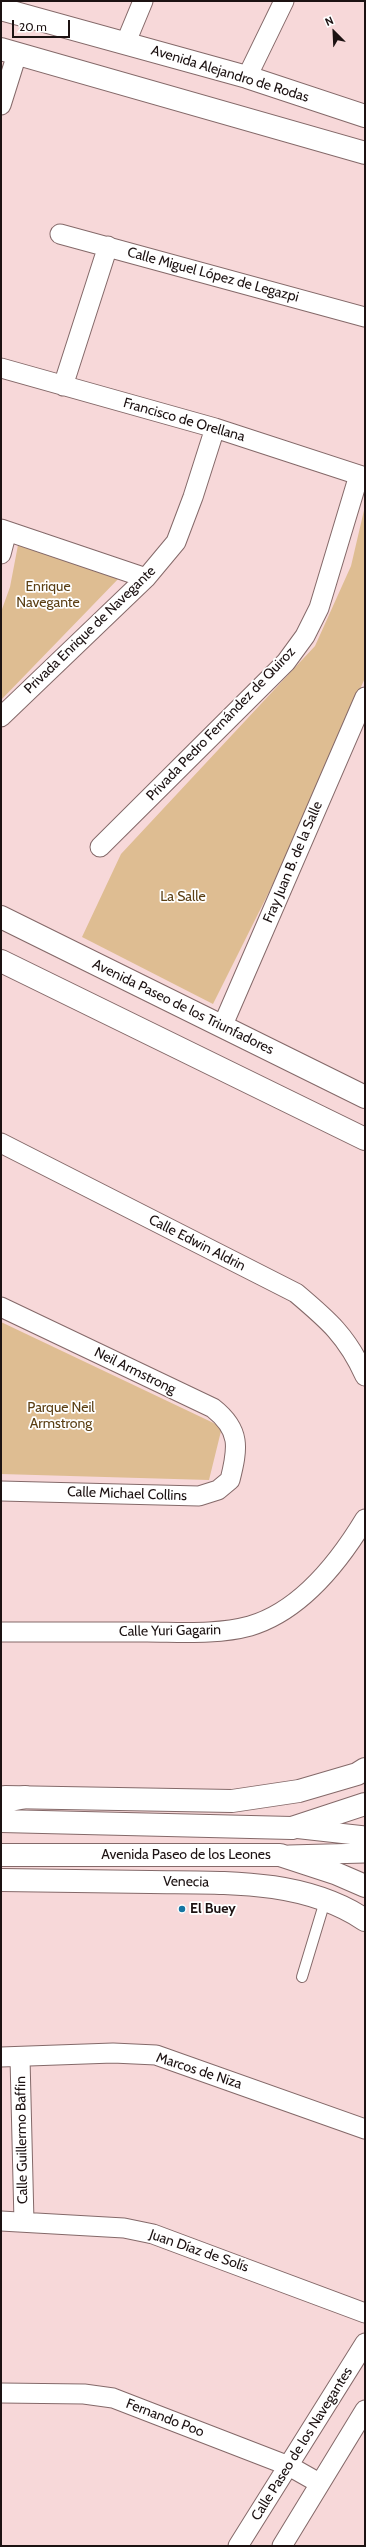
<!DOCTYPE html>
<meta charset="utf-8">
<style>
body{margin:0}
#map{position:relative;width:366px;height:2547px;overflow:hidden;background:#f7d8d9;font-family:Cabin,sans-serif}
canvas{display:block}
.frame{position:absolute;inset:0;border:2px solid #1c1212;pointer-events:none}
.north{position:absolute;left:314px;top:12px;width:40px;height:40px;-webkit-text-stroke:3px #fff;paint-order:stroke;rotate:336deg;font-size:11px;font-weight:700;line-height:16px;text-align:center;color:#1c1212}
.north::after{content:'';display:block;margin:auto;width:14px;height:18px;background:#1c1212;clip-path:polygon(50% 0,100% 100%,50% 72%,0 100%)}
.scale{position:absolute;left:12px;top:20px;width:58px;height:18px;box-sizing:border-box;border:2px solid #1c1212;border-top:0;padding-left:5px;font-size:12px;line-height:14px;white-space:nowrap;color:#1c1212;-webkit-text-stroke:3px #fff;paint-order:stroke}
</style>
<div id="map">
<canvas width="366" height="2547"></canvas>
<div class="frame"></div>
<div class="north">N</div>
<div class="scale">20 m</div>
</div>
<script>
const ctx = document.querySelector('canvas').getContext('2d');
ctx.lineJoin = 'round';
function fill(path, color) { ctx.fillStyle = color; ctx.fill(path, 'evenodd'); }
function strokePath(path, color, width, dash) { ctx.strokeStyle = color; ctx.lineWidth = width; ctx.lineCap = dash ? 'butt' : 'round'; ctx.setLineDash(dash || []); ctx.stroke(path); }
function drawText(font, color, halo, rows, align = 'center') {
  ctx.font = font + ' Cabin,sans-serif'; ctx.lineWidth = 3.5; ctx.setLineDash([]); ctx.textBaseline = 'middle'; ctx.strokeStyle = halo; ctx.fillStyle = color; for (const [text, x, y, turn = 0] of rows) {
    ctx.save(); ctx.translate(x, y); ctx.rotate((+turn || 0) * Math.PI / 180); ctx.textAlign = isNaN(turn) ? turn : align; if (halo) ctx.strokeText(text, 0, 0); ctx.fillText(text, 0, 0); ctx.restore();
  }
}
fill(new Path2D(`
 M365,506V678L274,882L213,1004L82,937L121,854L315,646L351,566Z
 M18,545L121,576L1,700V612L10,587Z
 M1,1322L222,1427L209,1480L1,1474Z`), '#debd92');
const lane = new Path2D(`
 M302,1977L325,1901`);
const street = new Path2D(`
 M126,42L143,1
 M247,77L284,1
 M1,105L17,54
 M60,234L365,317
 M1,368L215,428L365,477
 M63,386L108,246
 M1,529L146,578
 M1,554L7,531
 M1,717L146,578L176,542L193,497L215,428
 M100,847L286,662L305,636L319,608L359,475
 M222,1027L365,697
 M1,1143L296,1293C328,1320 347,1336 365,1376
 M1,1307L213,1408C241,1430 238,1448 230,1480L218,1490L199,1496L1,1491
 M1,1632C50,1632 98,1632 147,1632C180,1632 217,1635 250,1626C301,1611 339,1562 365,1519
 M293,1828L365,1836
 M289,1855L365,1853
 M1,2057L113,2053L156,2055L365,2129
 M20,2058L24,2222
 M1,2221L124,2228L153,2234L365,2313
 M1,2393L84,2394L113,2398L289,2466L319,2483
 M238,2546L365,2343
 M282,2546L365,2410`);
const secondary = new Path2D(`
 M1,9L247,77L365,116
 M1,49L365,153
 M1,917L365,1097
 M1,961L365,1139
 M5,1797L232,1801L299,1791L357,1774L365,1769
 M1,1880C51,1881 100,1881 150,1882C222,1883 302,1878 365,1920`);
const primary = new Path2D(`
 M1,1802L25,1797
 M1,1821L292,1828L365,1804
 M1,1855H280L335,1873L365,1886`);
strokePath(lane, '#846969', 12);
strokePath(street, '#846969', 21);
strokePath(secondary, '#846969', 24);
strokePath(primary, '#846969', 24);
strokePath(lane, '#fff', 10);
strokePath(street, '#fff', 19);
strokePath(secondary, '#fff', 22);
strokePath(primary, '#fff', 22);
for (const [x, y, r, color] of [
 [182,1909,4,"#1575a2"]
]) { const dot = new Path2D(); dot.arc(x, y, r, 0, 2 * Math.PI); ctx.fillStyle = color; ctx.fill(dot); strokePath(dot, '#fff', 1.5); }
drawText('14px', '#1c1212', '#fff', [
 ["Avenida Alejandro de Rodas",230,74,17],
 ["Calle Miguel López de Legazpi",213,275,15],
 ["Francisco de Orellana",184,420,16],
 ["Privada Enrique de Navegante",90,630,-44],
 ["Privada Pedro Fernández de Quiroz",221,724,-46],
 ["Fray Juan B. de la Salle",293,862,-67],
 ["Avenida Paseo de los Triunfadores",183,1007,26],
 ["Calle Edwin Aldrin",197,1243,27],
 ["Neil Armstrong",135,1371,26],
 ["Calle Michael Collins",127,1494,2],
 ["Calle Yuri Gagarin",170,1631,-1],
 ["Avenida Paseo de los Leones",186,1855],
 ["Venecia",186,1882,1],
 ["Marcos de Niza",199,2071,18],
 ["Calle Guillermo Baffin",22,2140,-91],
 ["Juan Díaz de Solís",199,2251,19],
 ["Fernando Poo",165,2418,21],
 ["Calle Paseo de los Navegantes",302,2444,-58]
]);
drawText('14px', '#5b3f14', '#fff', [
 ["Enrique",48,587],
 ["Navegante",48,603],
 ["La Salle",183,897],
 ["Parque Neil",61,1408],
 ["Armstrong",61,1424]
]);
drawText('bold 14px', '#1c1212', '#fff', [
 ["El Buey",190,1909]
], 'left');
</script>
